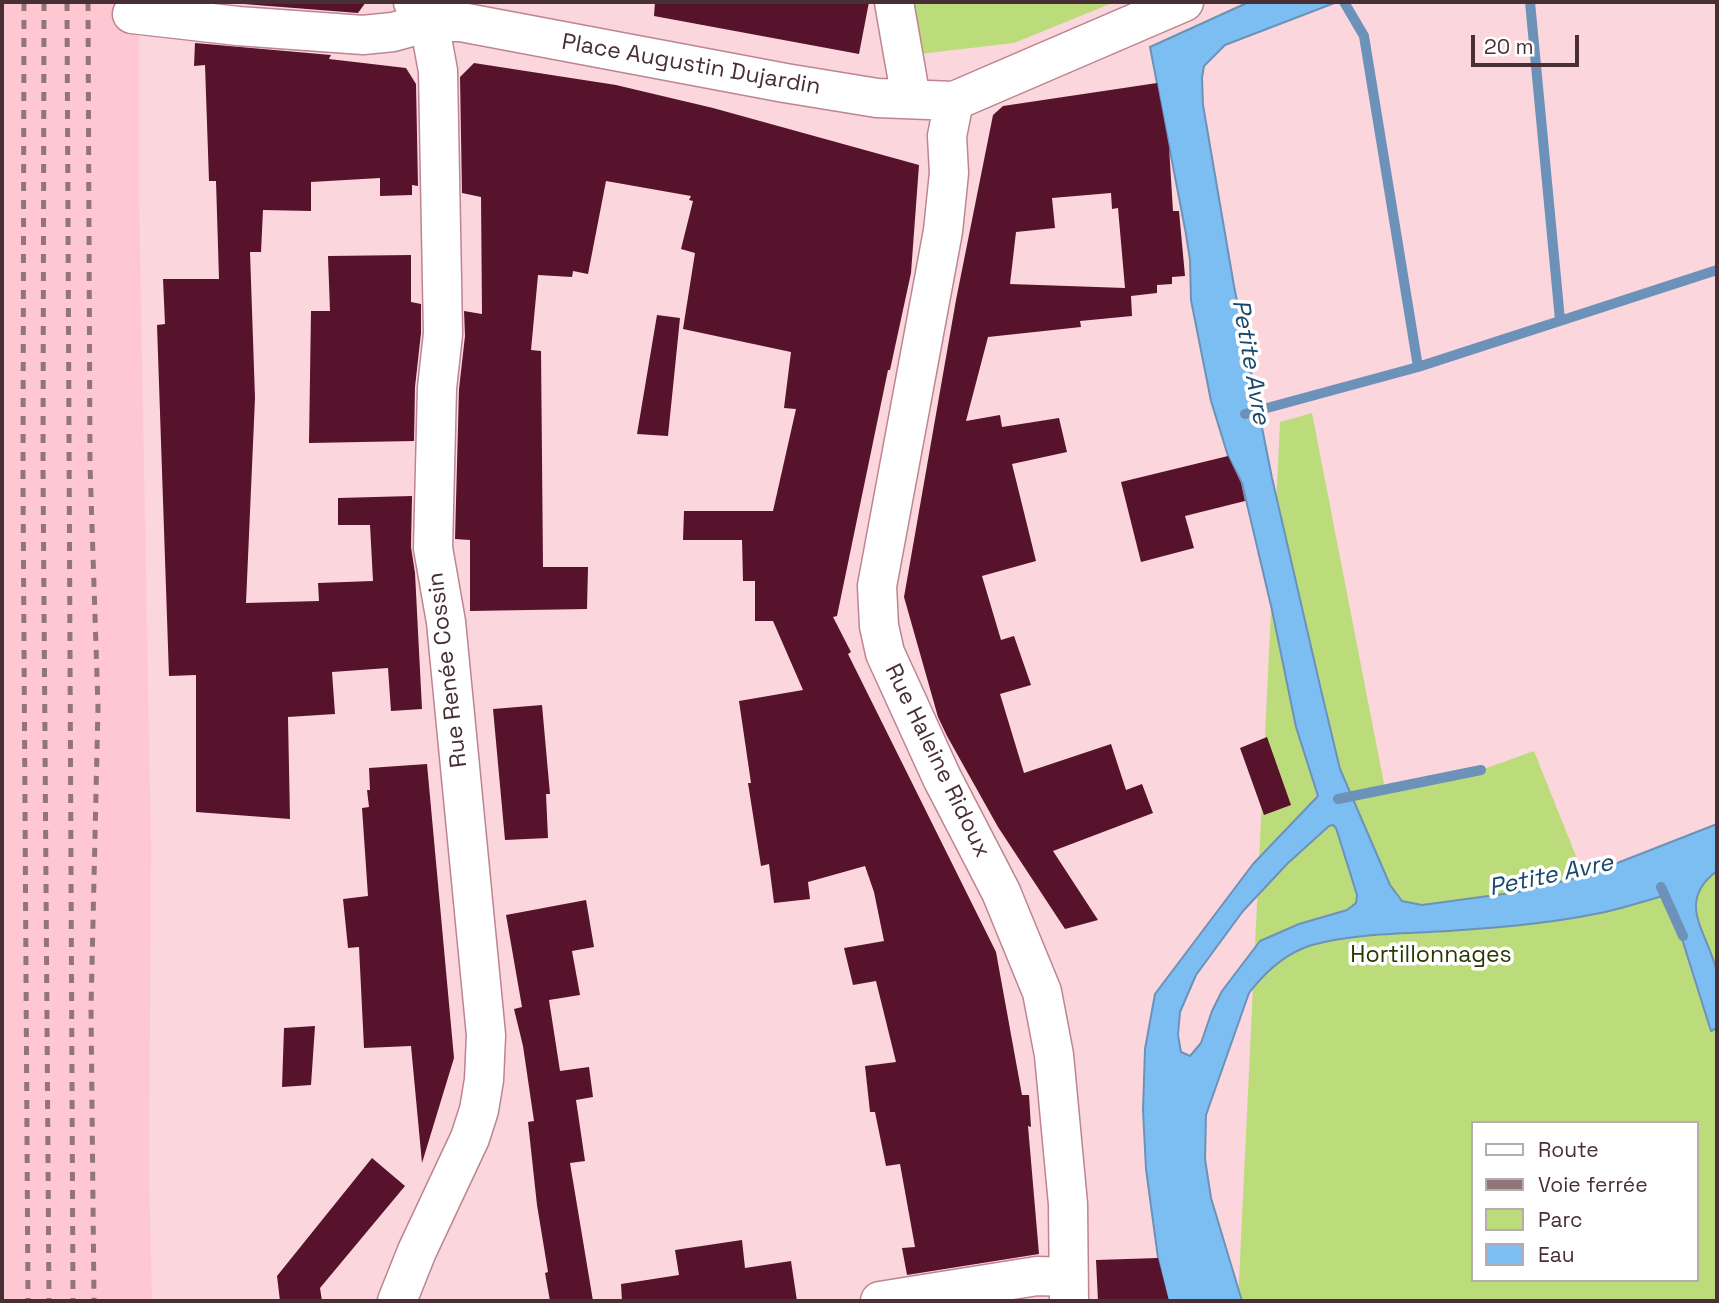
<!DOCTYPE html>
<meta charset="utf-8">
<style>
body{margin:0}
#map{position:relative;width:1719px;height:1303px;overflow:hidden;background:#fbd6dd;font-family:"Space Grotesk",sans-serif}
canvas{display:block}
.frame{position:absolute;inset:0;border:4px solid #472f35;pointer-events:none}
.legend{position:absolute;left:1471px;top:1121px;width:228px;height:161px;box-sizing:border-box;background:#fff;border:2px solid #b5acae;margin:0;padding:9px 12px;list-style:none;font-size:21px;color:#472f35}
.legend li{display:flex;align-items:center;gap:14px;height:35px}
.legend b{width:35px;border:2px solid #b5acae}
.scale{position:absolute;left:1471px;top:35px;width:108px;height:32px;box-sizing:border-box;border:4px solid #472f35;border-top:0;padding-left:9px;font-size:21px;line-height:24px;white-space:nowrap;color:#472f35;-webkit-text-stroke:5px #fff;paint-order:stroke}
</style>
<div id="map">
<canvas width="1719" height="1303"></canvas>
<div class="frame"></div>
<ul class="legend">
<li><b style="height:9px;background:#fff"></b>Route</li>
<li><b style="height:9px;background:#92757b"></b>Voie ferrée</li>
<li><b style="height:19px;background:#bcdc7c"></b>Parc</li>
<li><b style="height:19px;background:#7cbdf2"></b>Eau</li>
</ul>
<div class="scale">20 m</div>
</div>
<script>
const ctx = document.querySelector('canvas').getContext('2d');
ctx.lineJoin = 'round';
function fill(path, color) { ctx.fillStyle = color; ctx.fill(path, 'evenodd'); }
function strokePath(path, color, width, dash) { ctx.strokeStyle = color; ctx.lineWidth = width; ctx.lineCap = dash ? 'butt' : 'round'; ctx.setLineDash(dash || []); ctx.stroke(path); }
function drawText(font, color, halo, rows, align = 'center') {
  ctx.font = font + ' "Space Grotesk",sans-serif'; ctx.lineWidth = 7; ctx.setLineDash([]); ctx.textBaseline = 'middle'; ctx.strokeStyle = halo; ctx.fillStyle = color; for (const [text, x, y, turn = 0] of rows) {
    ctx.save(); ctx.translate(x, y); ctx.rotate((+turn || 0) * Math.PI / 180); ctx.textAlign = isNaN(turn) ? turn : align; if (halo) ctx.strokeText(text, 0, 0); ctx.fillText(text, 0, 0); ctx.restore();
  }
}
fill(new Path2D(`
 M2,2H139V194L151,847L149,1176L152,1301H2Z`), '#fec7d2');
fill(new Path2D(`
 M913,2H1115L1014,43L920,54Z
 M1312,413L1385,789L1481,770L1534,751L1584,876L1717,824V1301H1238L1280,422ZM1472,1123H1696V1280H1472Z`), '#bcdc7c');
const water = new Path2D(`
 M1249,2H1337L1225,45L1204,66L1202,78L1203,105L1234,286L1272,478L1321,690L1340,769L1390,885L1402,901L1422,905L1518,892L1584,876L1717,824V871C1674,903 1709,933 1717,973C1719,990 1717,1011 1717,1028L1711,1031L1671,904L1663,896C1641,902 1618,910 1595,914C1551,923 1507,927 1462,930C1415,934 1358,932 1312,945C1286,953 1265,972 1249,993L1206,1115L1205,1159L1211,1198L1242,1301H1168L1158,1258L1146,1169L1143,1110L1145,1049L1155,994L1253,864L1318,796L1296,727L1272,610L1242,483L1228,456L1211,401L1191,300L1190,260L1186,234L1150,47ZM1333,825L1336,828L1357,895L1356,903L1347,910L1299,924L1260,941L1222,991L1212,1011L1201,1043L1190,1056L1181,1052L1178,1035L1180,1012L1196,975L1243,911L1287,864L1329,826Z`);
fill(water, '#7cbdf2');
strokePath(water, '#6c92b9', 2);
strokePath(new Path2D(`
 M1344,2L1364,36L1418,367
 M1530,2L1560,320
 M1245,414L1418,367L1717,270
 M1338,799L1481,770
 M1661,887L1683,936`), '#6c92b9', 10);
fill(new Path2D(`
 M218,2H366L358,13Z
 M655,2H869L859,54L654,16Z
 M195,43L331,55L329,59L406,68L416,84L418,186L412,185V195L380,196V178L311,182V211L263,210L261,252H250L255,398L246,603L319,601L318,583L373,581L370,525H338V498L412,496L411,547L415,573L422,709L391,711L388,668L332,672L335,714L288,717L290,819L196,812V675L169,676L157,325L165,324L163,279H219L216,181H209L205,65L194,66Z
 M474,63L616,85L713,108L919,165L911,273L890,370H888L837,616L833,617L851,652L848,654L996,952L1022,1095H1029L1031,1127L1028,1126L1039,1254L907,1275L902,1248L915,1247L900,1164L886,1166L875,1112H870L865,1066L896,1062L876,981L853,985L844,948L884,941L874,892L865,866L808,882L810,899L774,903L769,864L761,866L748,783H751L739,701L803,690L773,621H755V581H743L742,540H683L684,511H773L796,409L784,408L791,352L683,329L695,253L681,249L693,201L689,200L691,196L606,181L588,274L573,271L572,277L538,275L531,350L541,351L543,567H588L587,609L470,611V540L455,539L459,389L465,336L464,311L482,314L481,197L462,193L460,77Z
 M1157,83L1169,147L1173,211H1179L1185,276L1172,277V284L1157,285V293L1131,296L1132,316L1080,321L1081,327L988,337L966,421L1000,415L1002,427L1059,418L1067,452L1012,464L1036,561L982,576L1001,640L1014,636L1031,685L1000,694L1024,773L1111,744L1126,790L1142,784L1153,813L1053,851L1098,920L1065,929L998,827L947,736L938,717L904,597L956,300L993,115L1003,106ZM1111,193L1112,209L1118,208L1125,288L1010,284L1016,232L1055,228L1052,198Z
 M411,255V302L421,304V333L415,387L414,441L309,443L311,311H330L328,256Z
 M657,315L680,318L668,436L637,434Z
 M1228,456L1241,483L1245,501L1185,516L1194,548L1141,562L1121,482Z
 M542,705L550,794H546L548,838L505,840L493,709Z
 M1267,737L1291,805L1264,815L1240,748Z
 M427,764L454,1058L422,1163L411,1046L364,1048L359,947L348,948L343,899L368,896L362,808L369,807L367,790H370L369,768Z
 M586,900L594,947L572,951L580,995L549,1000L560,1071L589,1067L593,1097L576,1100L585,1161L570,1163L593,1301H550L545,1273L548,1272L537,1205L528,1122L534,1121L523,1046L514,1009L522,1007L506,915Z
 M315,1026L311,1085L282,1087L284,1028Z
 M372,1158L405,1186L320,1288L322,1301H280L277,1276Z
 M742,1240L745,1268L791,1261L797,1301H622L621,1284L679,1275L675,1250Z
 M1158,1258L1169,1301H1098L1096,1260Z`), '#57132b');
const minor = new Path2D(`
 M894,2L911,99
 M132,14L238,26L363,35L393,32L429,22H461L785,83L877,98L954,101L1184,2
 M954,101L947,136L949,173L943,231L877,586L879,626L885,653L942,778L1001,892L1042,992L1054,1055L1068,1204L1069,1301
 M397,1301L417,1251L470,1138L479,1110L484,1080L486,1035L446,622L433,548L437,388L443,334L438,71L429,22L413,2
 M880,1301L1037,1276L1067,1277`);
strokePath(minor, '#bc8591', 41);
strokePath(minor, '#fff', 38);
strokePath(new Path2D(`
 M24,2L23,479L28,1301
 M44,2L43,465L49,1301
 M67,2L73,1301
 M88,2L90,465L98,707L91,1008L94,1301`), '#92757b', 5, [9, 9]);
drawText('23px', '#472f35', '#fff', [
 ["Place Augustin Dujardin",691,65,10],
 ["Rue Renée Cossin",448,670,-97],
 ["Rue Haleine Ridoux",937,761,64]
]);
drawText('23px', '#293800', '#fff', [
 ["Hortillonnages",1431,956]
]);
drawText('italic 24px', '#18486b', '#fff', [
 ["Petite Avre",1250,362,80],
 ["Petite Avre",1551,876,-12]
]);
</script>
